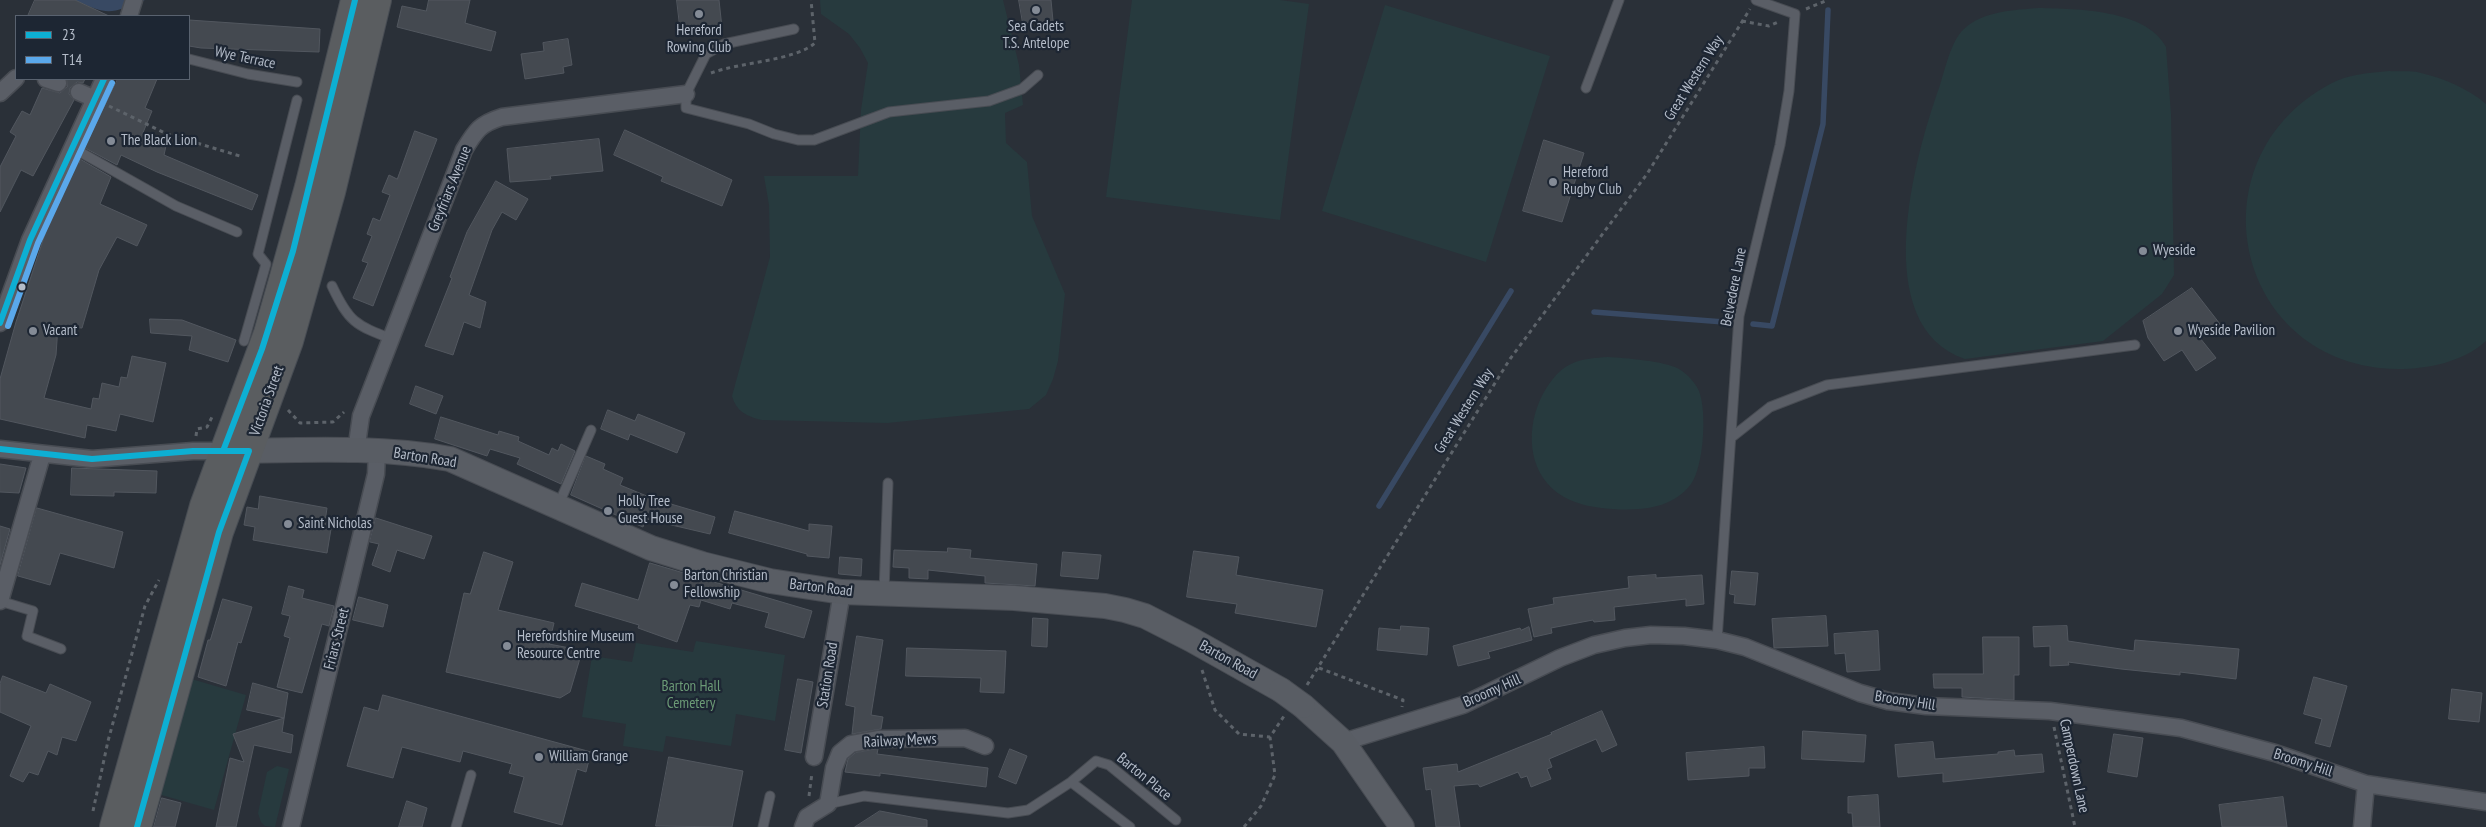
<!DOCTYPE html>
<style>
body{margin:0}
#map{position:relative;width:2486px;height:827px;overflow:hidden;background:#2a3038;font-family:"PT Sans Narrow",sans-serif}
canvas{display:block}
.legend{position:absolute;left:15px;top:15px;width:175px;height:65px;box-sizing:border-box;background:#1d2633;border:1px solid #59626f;margin:0;padding:6px 9px;list-style:none;font-size:15px;color:#b4bcc9}
.legend li{display:flex;align-items:center;gap:10px;height:25px}
.legend b{width:25px;border:1px solid #59626f}
</style>
<div id="map">
<canvas width="2486" height="827"></canvas>
<ul class="legend">
<li><b style="height:6px;background:#0dafd3"></b>23</li>
<li><b style="height:6px;background:#5aa8eb"></b>T14</li>
</ul>
</div>
<script>
const ctx = document.querySelector('canvas').getContext('2d');
ctx.lineJoin = 'round';
function fill(path, color) { ctx.fillStyle = color; ctx.fill(path, 'evenodd'); }
function strokePath(path, color, width, dash) { ctx.strokeStyle = color; ctx.lineWidth = width; ctx.lineCap = dash ? 'butt' : 'round'; ctx.setLineDash(dash || []); ctx.stroke(path); }
function drawText(font, color, halo, rows, align = 'center') {
  ctx.font = font + ' "PT Sans Narrow",sans-serif'; ctx.lineWidth = 4.5; ctx.setLineDash([]); ctx.textBaseline = 'middle'; ctx.strokeStyle = halo; ctx.fillStyle = color; for (const [text, x, y, turn = 0] of rows) {
    ctx.save(); ctx.translate(x, y); ctx.rotate((+turn || 0) * Math.PI / 180); ctx.textAlign = isNaN(turn) ? turn : align; if (halo) ctx.strokeText(text, 0, 0); ctx.fillText(text, 0, 0); ctx.restore();
  }
}
fill(new Path2D(`
 M820,0H1003L1019,65L1023,105L1005,113L1006,143L1027,162L1032,216L1065,294L1058,361L1053,379L1046,395L1029,409L887,423L762,420C747,417 736,411 732,396L770,257L769,205L764,176H858L861,110L868,63L860,48L849,34L821,14Z
 M1132,0H1280L1309,4L1280,220L1106,197Z
 M1385,5L1550,56L1486,262L1322,211Z
 M2039,8C2076,9 2146,9 2166,47L2171,114L2174,275L2162,294L2103,341L1965,359C1868,326 1914,158 1939,88C1945,71 1950,42 1964,29C1983,11 2014,10 2039,8Z
 M2389,71C2399,72 2411,70 2421,73C2443,78 2469,89 2486,104V341C2463,362 2428,369 2398,369C2235,367 2189,160 2330,84C2348,74 2370,73 2389,71Z
 M1608,357C1625,358 1665,361 1679,369C1687,374 1695,382 1699,391C1707,411 1704,466 1691,484C1683,495 1670,503 1657,506C1642,510 1627,510 1612,509C1596,508 1578,505 1564,497C1529,477 1525,434 1540,400C1546,387 1557,370 1571,364C1583,358 1596,358 1608,357Z
 M696,641L785,655L775,721L736,714L731,746L666,736L663,752L623,746L626,724L582,717L592,656L632,662L636,643L693,652Z
 M188,678L246,695L214,810L158,794Z
 M277,766L289,769L275,827L265,826L261,822L258,813L267,772Z`), '#273a3e');
fill(new Path2D(`
 M75,0H145C110,14 109,16 75,0Z`), '#384963');
strokePath(new Path2D(`
 M1594,312L1724,322
 M1753,324L1772,326L1823,124L1828,10
 M1379,506L1511,291`), '#384963', 5.5);
const building = new Path2D(`
 M35,0H75L109,16H28Z
 M429,0H470L465,23L496,32L491,51L397,27L402,6L426,11Z
 M677,0H719L722,28L681,35Z
 M1019,0H1051L1053,21L1023,23Z
 M189,20L320,29L319,52L201,48L189,46Z
 M568,39L572,65L563,67L564,73L525,79L521,54L544,51L543,43Z
 M67,79H85L83,83L77,82L70,88L69,94L74,100L33,176L21,170L0,212V167L16,136L10,132L22,111L30,115L42,88L60,93L67,87Z
 M118,79H157L145,108L152,111L142,135L166,146L164,155L258,195L252,210L157,172L121,155L117,165L85,148Z
 M625,130L732,180L722,206L661,181L663,177L614,155Z
 M415,131L437,139L373,306L353,298L368,263L362,261L372,236L367,234L373,218L380,221L390,195L382,192L389,175L397,179Z
 M599,139L603,171L550,176L551,179L510,182L507,149Z
 M1544,140L1584,153L1562,222L1523,211Z
 M80,159L111,177L100,204L147,225L137,246L117,237L99,270L82,328L58,326L56,355L44,398L91,409L93,398L99,399L102,383L119,387L121,377L127,378L132,356L166,363L153,422L120,414L116,431L87,425L85,438L0,419V379L16,322L49,222L77,162L79,163Z
 M496,181L528,199L516,220L502,212L492,230L469,295L486,302L480,328L464,322L453,355L425,346L452,278L450,277L467,232Z
 M2192,288L2220,324L2200,338L2216,358L2196,371L2182,350L2164,361L2148,338L2143,321Z
 M150,319L182,320L236,340L228,362L189,350L192,336L151,333Z
 M416,386L443,396L436,414L410,404Z
 M608,410L635,421L638,414L685,433L677,453L630,434L628,440L601,429Z
 M441,417L498,435L499,431L519,437L518,441L549,455L552,448L558,451L561,444L575,451L561,484L517,464L520,458L490,449L487,456L435,439Z
 M586,456L605,464L603,469L623,478L620,485L654,499L715,517L710,534L646,519L643,527L571,495Z
 M0,464L26,468L19,493L0,492Z
 M72,468L157,471L156,493L114,492V496L71,495Z
 M260,496L327,508L325,522L332,523L327,553L253,540L255,527L244,525L247,507L258,509Z
 M37,508L123,532L114,568L60,553L50,585L18,576Z
 M735,511L809,531V524L832,526L829,558L807,556V554L729,533Z
 M376,518L432,536L424,559L397,550L390,572L372,565L379,544L370,542Z
 M0,526L10,529L0,565Z
 M948,548L971,550L970,558L1037,564L1035,586L985,583V576L928,570V579L909,578V568L893,567L894,550L947,552Z
 M1194,551L1239,557L1236,575L1323,590L1316,627L1235,613L1237,604L1187,597Z
 M484,552L513,562L498,610L554,623L549,644L575,649L581,655L570,692L560,698L446,672L464,593L470,594Z
 M1063,552L1101,555L1098,579L1061,576Z
 M840,557L862,559L861,576L839,574Z
 M650,563L812,611L804,638L765,627L769,613L732,603L730,609L701,600L699,607L690,605L677,642L638,628L639,625L575,606L582,583L638,600Z
 M1732,571L1758,573L1755,605L1734,603L1735,595L1730,594Z
 M1656,575V578L1702,575L1704,604L1686,606V599L1614,607L1615,620L1594,622L1593,620L1551,628L1552,633L1534,637L1528,609L1554,604L1553,598L1629,588L1628,577Z
 M289,586L304,590L302,598L334,606L329,626L322,624L302,693L277,687L290,638L284,636L290,616L282,614Z
 M359,597L388,605L383,627L353,620Z
 M223,599L252,607L241,643L238,642L226,686L198,677L208,640H210Z
 M1826,616L1828,646L1774,648L1772,619Z
 M1033,618L1048,619L1047,647L1032,646Z
 M1401,626L1429,628L1427,655L1377,650L1379,628L1400,630Z
 M2067,626L2068,641L2134,651L2135,640L2239,649L2236,679L2180,672V675L2121,669L2068,662L2069,665L2050,666V646L2034,647L2033,627Z
 M1529,627L1532,640L1488,652L1490,658L1458,666L1453,646L1520,628L1521,630Z
 M1878,631L1880,670L1847,672L1845,653L1835,654L1834,634Z
 M857,636L883,640L871,715L883,717L881,729L852,734L855,707L846,705Z
 M1983,637H2019V675H2014V700L1962,697V688H1934L1933,674H1983Z
 M907,648L1006,651L1004,693L980,692L981,678L906,676Z
 M3,676L46,693L50,684L91,702L76,741L62,737L57,755L48,751L38,775L29,772L23,782L10,776L31,726L0,712V684Z
 M2314,677L2347,686L2330,747L2315,743L2322,719L2304,714Z
 M798,679L813,682L801,753L785,750Z
 M253,683L288,693L282,732L293,735L291,753L254,745L236,827H216L230,758L244,762L233,734L284,718L247,710Z
 M2452,689L2482,693L2479,722L2449,719Z
 M383,695L591,752L586,772L577,769L562,825L514,812L524,777L509,773L512,764L463,751L460,762L402,747L393,778L347,766L364,707L378,711Z
 M1602,711L1617,745L1602,752L1596,739L1549,759L1552,767L1547,769L1551,779L1531,787L1527,776L1521,778L1518,772L1480,787L1478,784L1454,786L1460,827H1436L1431,789L1426,790L1423,768L1457,764L1458,772L1552,734L1551,733Z
 M1803,731L1866,735L1864,762L1802,759Z
 M2114,734L2143,738L2137,777L2108,772Z
 M1933,742L1935,759L1998,754V752L2014,750L2015,756L2042,754L2044,772L1943,782V773L1898,777L1895,745Z
 M1764,747L1765,768H1749V776L1688,780L1686,753Z
 M878,749L877,754L988,768L986,787L880,773V776L845,772L848,759L855,753Z
 M1010,749L1027,756L1016,784L999,777Z
 M669,757L743,771L732,827L656,826Z
 M1878,795L1880,827H1853L1852,813H1848V797Z
 M2283,797L2287,827H2222L2219,805Z
 M162,798L181,803L175,827H154Z
 M407,801L427,808L422,827H399Z
 M880,811L927,820V827H855Z`);
fill(building, '#444950');
strokePath(building, '#52575f', 1);
const lane = new Path2D(`
 M794,29L724,44L706,54L686,94V108L749,124L774,134L798,140H814L889,112L989,101L1022,89L1038,75
 M189,59L248,74L297,82
 M1586,88L1619,0
 M73,148L176,206L237,232
 M332,286C349,322 355,325 392,339
 M244,341L266,264L258,254L297,100
 M1732,437L1770,407L1827,385L2135,345
 M558,506L591,430
 M884,592L888,483
 M0,601L33,611L27,636L61,649
 M1717,640L1739,316L1780,145L1789,91L1795,14L1756,0
 M1071,782L1130,827
 M828,804L864,796L1008,813L1028,810L1071,782L1096,761L1109,765L1176,820
 M456,827L471,775
 M763,827L770,796`);
const street = new Path2D(`
 M129,16L134,0
 M46,79L58,83
 M79,92L95,99
 M0,93L16,78
 M0,323L30,240L104,79
 M0,449L92,459L193,451H223
 M356,451L361,416L464,150C476,130 480,124 502,117L686,94
 M0,601L42,455
 M1343,742L1463,705L1560,658L1594,645L1625,638L1651,635L1684,636L1717,640L1745,647L1860,693L1888,701L1926,706L2050,711L2181,728L2275,753L2366,784L2486,802
 M814,757L842,592
 M291,827L376,474L377,451
 M803,827L807,817L828,804L834,768L840,753L851,744L878,739L965,738L985,746
 M2362,827L2366,784`);
const secondary = new Path2D(`
 M232,451C304,450 379,446 450,459L651,548L702,564L770,581L842,592L1014,598L1105,606L1125,610L1145,616L1192,640L1281,690
 M1303,706L1343,742L1402,827`);
const highway = new Path2D(`
 M114,827L204,506L268,333L282,284L309,187L355,0
 M137,827L219,532L289,341L331,192L377,0`);
strokePath(lane, '#484c53', 11);
strokePath(street, '#484c53', 19);
strokePath(secondary, '#484c53', 26);
strokePath(highway, '#474c53', 30);
strokePath(new Path2D(`
 M1806,9L1828,0
 M1742,21L1769,26L1778,22
 M711,73C741,62 794,61 815,43L811,0
 M109,106L167,134L243,157
 M288,410L300,423L333,422L344,412
 M196,436L197,429L207,427L212,417
 M1319,668L1403,700L1402,707
 M1202,670L1215,710L1239,734L1270,737
 M1307,685L1510,359L1647,174L1750,9
 M2054,727L2075,827
 M809,796L812,773
 M93,811L108,741L145,606L159,580
 M1244,827L1261,806L1275,775L1270,737L1284,716`), '#5d636a', 3, [4, 4]);
strokePath(lane, '#5a5e66', 9);
strokePath(street, '#5a5e66', 16);
strokePath(secondary, '#595d64', 24);
strokePath(highway, '#5a5d60', 28);
const secondaryBridge = new Path2D(`
 M1281,690L1303,706`);
strokePath(secondaryBridge, '#484c53', 26, []);
strokePath(secondaryBridge, '#595d64', 24);
strokePath(new Path2D(`
 M0,323L30,240L104,79
 M0,449L92,459L193,451H249L219,532L137,827
 M223,451L262,349L293,251L355,0`), '#0dafd3', 6);
strokePath(new Path2D(`
 M8,326L38,243L112,83`), '#5aa8eb', 6);
for (const [x, y, r, color] of [
 [1036,10,5,"#848b96"],
 [699,14,5,"#848b96"],
 [111,141,5,"#848b96"],
 [1553,182,5,"#848b96"],
 [2143,251,5,"#848b96"],
 [22,287,4.5,"#b4bcc9"],
 [33,331,5,"#848b96"],
 [2178,331,5,"#848b96"],
 [608,511,5,"#848b96"],
 [288,524,5,"#848b96"],
 [674,585,5,"#848b96"],
 [507,646,5,"#848b96"],
 [539,757,5,"#848b96"]
]) { const dot = new Path2D(); dot.arc(x, y, r, 0, 2 * Math.PI); ctx.fillStyle = color; ctx.fill(dot); strokePath(dot, '#1d2633', 2); }
drawText('15px', '#b4bcc9', '#1d2633', [
 ["Sea Cadets",1036,27,"center"],
 ["T.S. Antelope",1036,44,"center"],
 ["Hereford",699,31,"center"],
 ["Rowing Club",699,48,"center"],
 ["The Black Lion",121,141],
 ["Hereford",1563,173],
 ["Rugby Club",1563,190],
 ["Wyeside",2153,251],
 ["Vacant",43,331],
 ["Wyeside Pavilion",2188,331],
 ["Holly Tree",618,502],
 ["Guest House",618,519],
 ["Saint Nicholas",298,524],
 ["Barton Christian",684,576],
 ["Fellowship",684,593],
 ["Herefordshire Museum",517,637],
 ["Resource Centre",517,654],
 ["William Grange",549,757]
], 'left');
drawText('15px', '#b4bcc9', '#1d2633', [
 ["Wye Terrace",245,58,12],
 ["Great Western Way",1694,78,-58],
 ["Greyfriars Avenue",450,189,-68],
 ["Belvedere Lane",1734,287,-79],
 ["Victoria Street",267,401,-70],
 ["Great Western Way",1464,411,-58],
 ["Barton Road",425,458,9],
 ["Barton Road",821,588,7],
 ["Friars Street",337,639,-76],
 ["Barton Road",1228,660,29],
 ["Station Road",828,675,-81],
 ["Broomy Hill",1492,691,-24],
 ["Broomy Hill",1905,701,9],
 ["Railway Mews",900,741,-3],
 ["Broomy Hill",2303,763,18],
 ["Camperdown Lane",2074,766,78],
 ["Barton Place",1144,777,39]
]);
drawText('15px', '#6b9a76', '#1d2633', [
 ["Barton Hall",691,687],
 ["Cemetery",691,704]
]);
</script>
